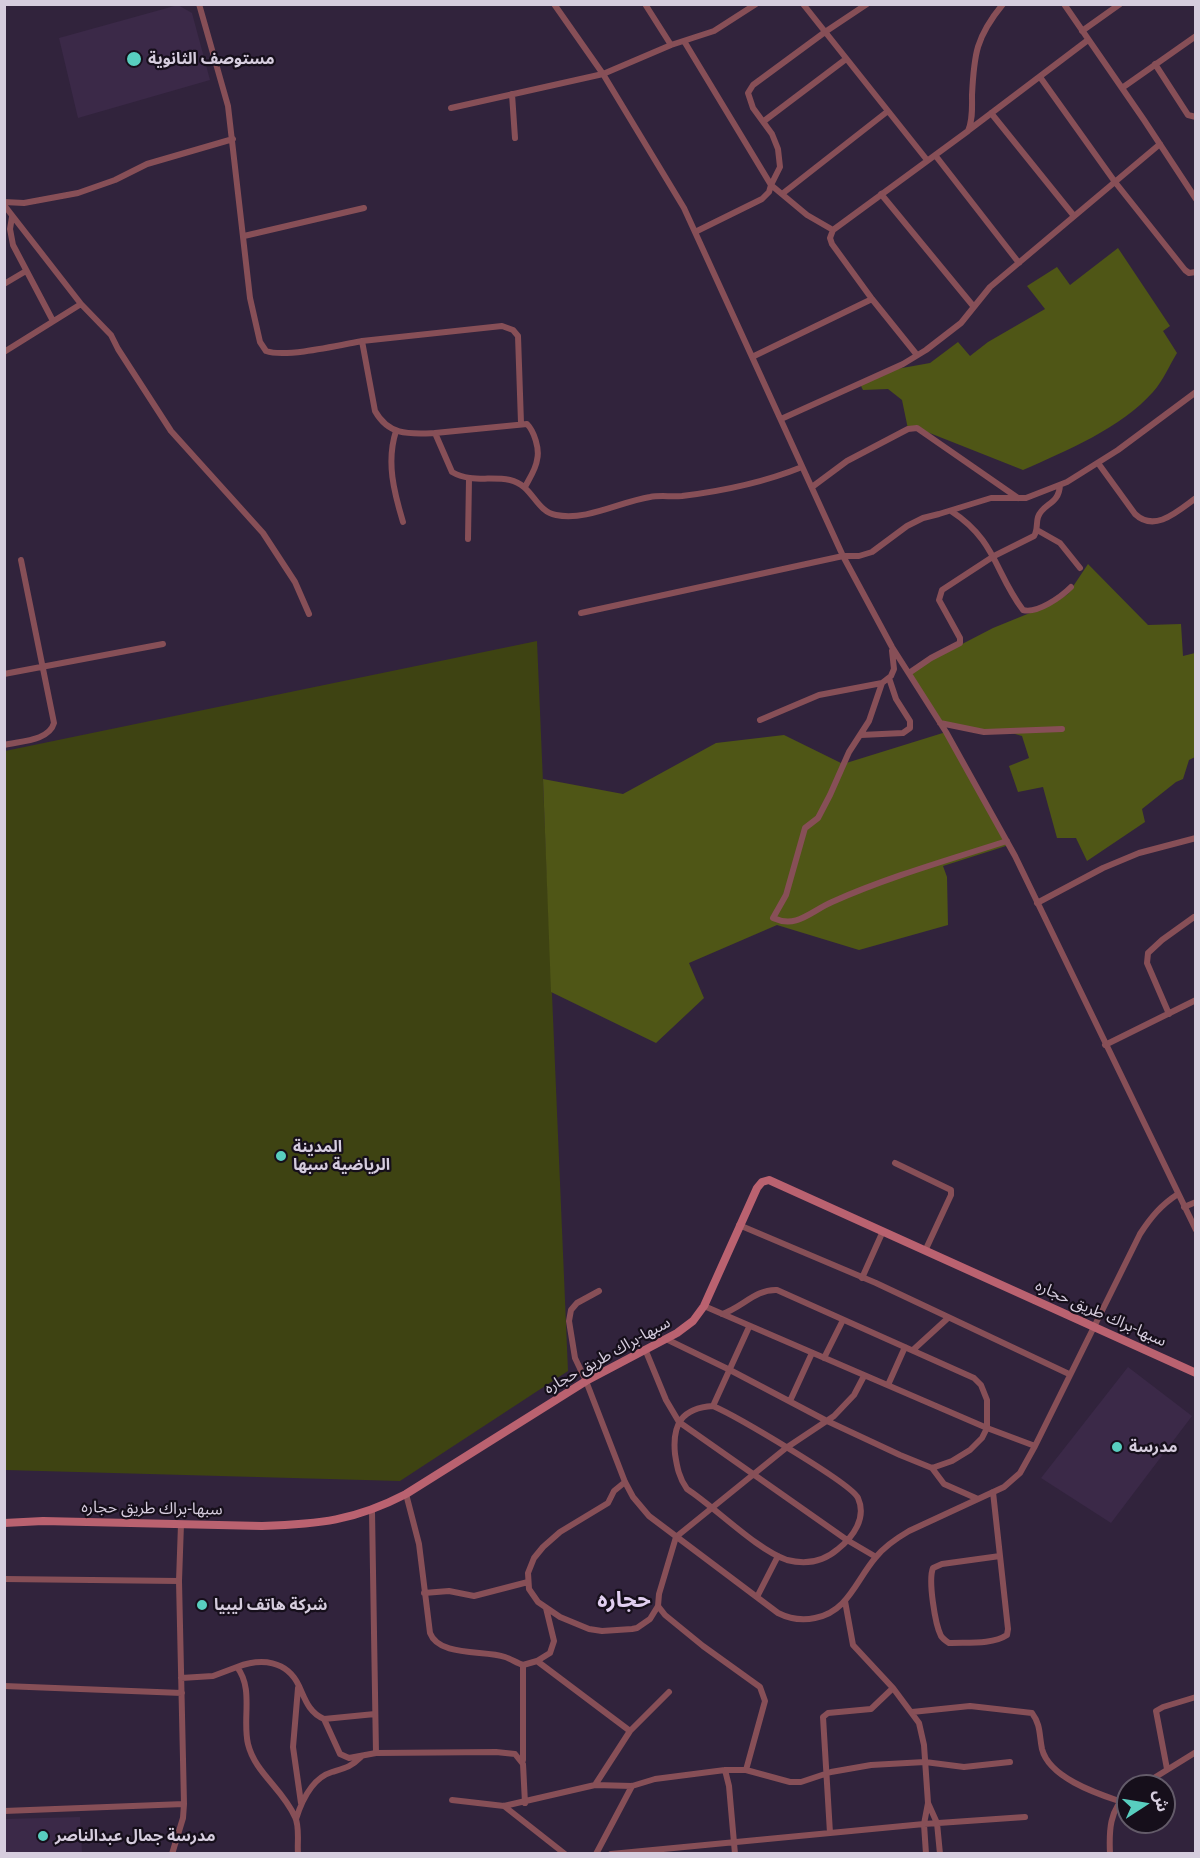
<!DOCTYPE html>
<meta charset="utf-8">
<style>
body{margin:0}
#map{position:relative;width:1200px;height:1858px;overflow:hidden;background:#31233c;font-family:Ubuntu,"Noto Sans Arabic",sans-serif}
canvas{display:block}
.frame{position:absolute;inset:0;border:6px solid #d6cdde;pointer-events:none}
.north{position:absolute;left:1116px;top:1774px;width:60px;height:60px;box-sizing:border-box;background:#160f1b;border:2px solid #635b69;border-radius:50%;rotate:78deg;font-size:16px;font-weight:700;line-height:24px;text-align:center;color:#d6cdde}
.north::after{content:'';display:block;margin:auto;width:21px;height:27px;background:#58cebf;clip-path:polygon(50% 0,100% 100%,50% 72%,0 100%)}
</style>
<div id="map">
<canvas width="1200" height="1858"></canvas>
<div class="frame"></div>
<div class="north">ش</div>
</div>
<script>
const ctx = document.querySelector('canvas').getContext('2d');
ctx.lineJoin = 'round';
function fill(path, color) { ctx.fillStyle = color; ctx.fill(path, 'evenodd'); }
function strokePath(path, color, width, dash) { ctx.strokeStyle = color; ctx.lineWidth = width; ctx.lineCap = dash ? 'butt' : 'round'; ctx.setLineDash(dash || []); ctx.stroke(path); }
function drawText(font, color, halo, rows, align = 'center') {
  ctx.font = font + ' Ubuntu,"Noto Sans Arabic",sans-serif'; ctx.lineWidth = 4.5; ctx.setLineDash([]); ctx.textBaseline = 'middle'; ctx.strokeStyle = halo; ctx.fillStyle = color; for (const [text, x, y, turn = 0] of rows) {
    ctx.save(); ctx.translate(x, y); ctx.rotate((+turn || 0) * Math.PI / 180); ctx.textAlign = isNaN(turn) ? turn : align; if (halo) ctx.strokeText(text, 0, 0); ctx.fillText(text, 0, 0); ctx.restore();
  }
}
fill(new Path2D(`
 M178,5L192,13L210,80L78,118L59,38Z
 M1128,1367L1192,1416L1111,1523L1041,1478Z
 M80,1817L82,1853H5V1819Z`), '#3b2948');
fill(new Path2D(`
 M537,641L568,1371L400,1481L5,1470V751Z`), '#3e4312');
fill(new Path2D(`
 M1118,248L1170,326L1163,331L1177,353C1169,366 1163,381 1153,392C1121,428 1066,451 1023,470L917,428L908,429L902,400L888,389L863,390L860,384L891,370L930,363L958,342L970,356L988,342L1045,309L1027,286L1057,267L1070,285Z
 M1088,564L1148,625L1181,624L1183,656L1195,653V757L1189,760L1183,779L1176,782L1142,809L1145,822L1087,861L1076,838H1057L1043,787L1018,792L1009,766L1029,758L1022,736L1008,732H984L940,723L910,671L993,628L1052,604L1068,594Z
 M946,732L1009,845L943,866L947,877L948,925L859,950L777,925L689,963L704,998L656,1043L551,992L543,779L623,794L716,743L784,735L843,764Z`), '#4f5616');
strokePath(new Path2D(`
 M199,4L228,106L250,298L260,342L266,351C286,358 340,345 362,341L375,411C389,436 409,434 435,433L452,472C471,483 490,476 510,480C533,485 535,511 556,515C587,521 619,502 650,497C660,495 671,497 682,496C723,491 765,482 802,467
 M554,4L603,74L684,208L843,556L892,647L946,732L1015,856L1196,1230
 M645,4L671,45
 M803,4L927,160
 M1064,4L1144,120L1196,199
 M1082,31L1120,4
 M684,41L771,185L769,192L762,199L695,232
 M1155,64L1188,115L1196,117
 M1040,77L1115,182L1185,270L1189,273L1196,272
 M1122,88L1196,36
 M512,94L515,138
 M451,108L603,74L671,45L714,31L756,4
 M991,113L1074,216
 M764,121L846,59
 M969,130L1088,40
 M935,155L1019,263
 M782,194L888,111
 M881,194L974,307
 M4,202L24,203L78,193L115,180L147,164L233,139
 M4,205L81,304L111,335L118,349L171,431L263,533L295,582L309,614
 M12,217L10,229L13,245L53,321
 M833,230L807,215L771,185L780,167L778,149L772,134L753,108L748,93L753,85L825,32L867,4
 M244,236L364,208
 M4,284L26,271
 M362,341L502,326L513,330L518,336L521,423
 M4,352L81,304
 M917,355L872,299L832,244L830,238L833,230L968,131C973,120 972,107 972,95C974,54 976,37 1003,4
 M752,357L872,299
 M781,419L903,364L926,350L961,323L990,287L1160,144
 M396,431C386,462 394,492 403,522
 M435,433L527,424C534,431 540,449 537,460C536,469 529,479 525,487
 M1098,463L1135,514C1155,533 1178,511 1196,498
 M812,487L847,461L908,429L917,428L1018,498
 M951,511C996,540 995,573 1023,610C1037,614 1061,597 1071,587
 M1037,530L1060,543L1080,568
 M468,539L469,479
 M581,613L843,556H859L872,552L907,526L923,518L939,514L991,498H1026L1067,482L1118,450L1196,392
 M909,673L931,658L960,643V638L939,600L942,590L994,556L1034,536C1038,530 1036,523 1038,517C1043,503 1059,505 1060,485
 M4,674L163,644
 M882,683L869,721L849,752L830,795L818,818L805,828L786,895L773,918C797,929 811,911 832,902C888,877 948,860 1007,841
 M760,720L819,695L882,683L891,676L894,669L892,651
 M940,723L984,732L1062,729
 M861,735L903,733L910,728V721L896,699L889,678
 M4,745C20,741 49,741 54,723L21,560
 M1037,903L1103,868L1139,853L1196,838
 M1169,1014L1147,963L1148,953L1162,940L1194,917
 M1105,1045L1196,1000
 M895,1163L951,1190V1195L925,1251
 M1184,1207L1196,1202
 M739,1225L876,1283L1069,1374
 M862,1278L883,1231
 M599,1291L577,1303L571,1310L569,1321L575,1358L586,1381L625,1482L633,1497L649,1516L778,1613C790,1619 801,1621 815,1618C848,1612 856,1580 876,1557C885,1546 897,1538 909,1531L1004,1487L1020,1473L1035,1446L1140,1234C1151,1217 1161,1205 1178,1194
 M704,1306L987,1428L1035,1446
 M666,1339L730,1370L825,1420L900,1455L932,1468L952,1461L970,1450L982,1438L987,1428V1400L981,1385L974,1378L777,1290C755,1289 742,1308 722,1314
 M645,1349L666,1400L679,1422L847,1540L876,1557
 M913,1350L948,1318
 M824,1358L843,1320
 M888,1385L905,1347
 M790,1401L812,1353
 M713,1406C734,1415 851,1483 858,1498C867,1518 853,1537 838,1549C823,1562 806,1565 787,1560C757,1550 716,1508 687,1489C679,1478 677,1467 675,1454C672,1424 682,1408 713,1406Z
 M713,1406L749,1327
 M932,1468L944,1484L978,1499
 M625,1482L614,1491L608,1503L560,1532L543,1547L534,1558L528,1573L529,1589L538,1602L560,1617L589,1629L602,1631L632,1629L637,1628L650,1619L658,1606L659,1594L676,1537L786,1448L834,1416L854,1395L864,1376
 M993,1492L1008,1629L1007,1635C992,1645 966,1642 949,1643C946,1641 943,1639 941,1636C935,1624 928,1580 933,1568L942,1564L1000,1556
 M406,1494L419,1544L430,1633C439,1657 484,1650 505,1657C511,1659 517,1663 523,1665L537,1661L630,1731
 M372,1511L376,1753
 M4,1579L179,1581
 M424,1593L449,1591L474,1596L528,1582
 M757,1597L778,1556
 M845,1601L853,1645L893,1688L919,1723L924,1745L928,1803L924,1824L926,1854
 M658,1606L665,1615L703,1646L760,1687L765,1701L746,1770
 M537,1661L550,1653L554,1641L546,1608
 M523,1665V1760
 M237,1667C261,1658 287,1660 299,1686C305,1699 309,1713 324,1719L375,1714
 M181,1678L213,1676L237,1667C254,1689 242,1719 248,1744C255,1773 283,1789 295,1817C300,1827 297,1842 298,1854
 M4,1686L182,1693
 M298,1688L293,1747L301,1803
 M912,1712L970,1706L1032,1713C1041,1725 1039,1735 1042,1749C1049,1777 1095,1793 1119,1801
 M324,1719L340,1754L349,1758L376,1753L496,1752L515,1754L523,1764L525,1803
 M1167,1769L1156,1711L1163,1707L1196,1697
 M725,1770L729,1786L735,1854
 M595,1785L630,1731L669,1692
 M1141,1786L1196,1752
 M452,1800L504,1806L595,1785L632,1786L655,1779L725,1770H746L790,1782H801L831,1772L871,1765L925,1762L964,1767L1010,1762
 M928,1803L937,1823L940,1854
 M504,1806L565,1854
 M4,1811L184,1804
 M296,1819C302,1800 312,1778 332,1772C345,1768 351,1767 361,1757
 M830,1833L823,1717L828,1713L871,1709L893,1688
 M172,1854L183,1818L184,1804L179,1581L181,1524
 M596,1854L632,1786
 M611,1854L924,1824L1025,1817
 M1110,1854C1109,1833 1109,1808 1128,1795`), '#874f57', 6);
strokePath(new Path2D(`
 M4,1523L43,1521L262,1526C319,1524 354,1521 406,1494L586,1381L677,1333L693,1321L704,1306L757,1188L762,1182L769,1180L1196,1373`), '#ba6270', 8);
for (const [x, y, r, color] of [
 [134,59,8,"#58cebf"],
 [281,1156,6,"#58cebf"],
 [1117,1447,6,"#58cebf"],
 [202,1605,6,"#58cebf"],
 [43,1836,6,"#58cebf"]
]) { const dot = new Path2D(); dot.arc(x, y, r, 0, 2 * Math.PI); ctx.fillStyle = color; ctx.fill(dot); strokePath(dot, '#160f1b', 2); }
drawText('bold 16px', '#d6cdde', '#160f1b', [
 ["مستوصف الثانوية",148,59],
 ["المدينة",293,1147],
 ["الرياضية سبها",293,1165],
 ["مدرسة",1129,1447],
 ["شركة هاتف ليبيا",214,1605],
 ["مدرسة جمال عبدالناصر",55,1836]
], 'left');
drawText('16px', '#d6cdde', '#160f1b', [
 ["سبها-براك طريق حجاره",1101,1313,24],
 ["سبها-براك طريق حجاره",607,1355,-29],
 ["سبها-براك طريق حجاره",152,1508,1]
]);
drawText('bold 22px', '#e1cff0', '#160f1b', [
 ["حجاره",624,1600]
]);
</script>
